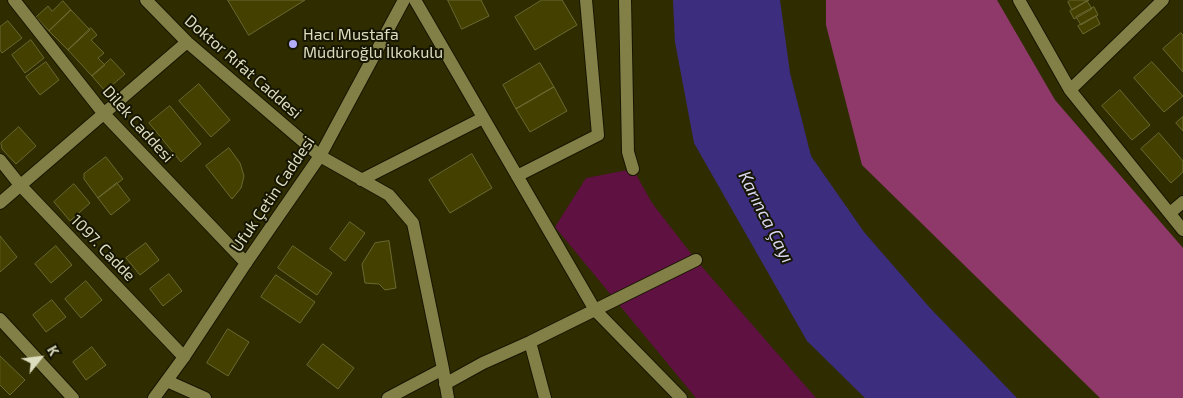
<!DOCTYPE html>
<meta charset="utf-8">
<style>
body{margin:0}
#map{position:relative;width:1183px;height:398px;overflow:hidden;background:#2f2d00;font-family:"Exo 2",sans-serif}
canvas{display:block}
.north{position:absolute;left:15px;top:333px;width:50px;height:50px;-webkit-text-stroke:4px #161501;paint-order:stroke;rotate:61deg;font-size:14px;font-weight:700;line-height:20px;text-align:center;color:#dcdcbf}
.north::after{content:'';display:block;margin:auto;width:18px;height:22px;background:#dcdcbf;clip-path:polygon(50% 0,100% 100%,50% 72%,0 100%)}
</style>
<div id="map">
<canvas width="1183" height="398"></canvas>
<div class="north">K</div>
</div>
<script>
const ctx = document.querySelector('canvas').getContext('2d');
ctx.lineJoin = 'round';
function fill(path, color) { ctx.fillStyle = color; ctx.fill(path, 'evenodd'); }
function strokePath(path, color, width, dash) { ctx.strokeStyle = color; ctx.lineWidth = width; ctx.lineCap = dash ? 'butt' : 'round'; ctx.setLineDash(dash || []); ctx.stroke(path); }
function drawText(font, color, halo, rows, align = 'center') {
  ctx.font = font + ' "Exo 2",sans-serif'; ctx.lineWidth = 4; ctx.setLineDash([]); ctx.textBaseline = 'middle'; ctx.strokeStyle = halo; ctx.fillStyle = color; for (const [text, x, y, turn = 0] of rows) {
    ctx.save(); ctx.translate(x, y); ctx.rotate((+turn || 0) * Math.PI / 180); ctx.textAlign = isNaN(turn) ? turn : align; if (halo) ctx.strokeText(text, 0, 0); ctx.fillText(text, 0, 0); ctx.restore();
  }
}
fill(new Path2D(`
 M633,169L652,203L696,260L816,398H696L555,227L586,178Z`), '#5f1142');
fill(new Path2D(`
 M826,0H997L1055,100L1183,248V398H1100L862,165L826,25Z`), '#8f396b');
fill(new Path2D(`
 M673,0H780L790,73L811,156L864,232L930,308L1017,398H865L807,341L694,143L675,42Z`), '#3d2d7e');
const building = new Path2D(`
 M228,0H305L249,35Z
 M448,0H481L489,16L462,29Z
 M542,0H562L577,25L535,50L515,17Z
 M1071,0H1089L1072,10L1068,2Z
 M63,1L71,10L49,31L36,17L48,6L52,11Z
 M1087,1L1092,9L1074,19L1070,11Z
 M1094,7L1098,15L1081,25L1076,17Z
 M71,10L90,30L68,50L49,31Z
 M1096,16L1100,24L1083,34L1078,26Z
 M8,21L22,38L2,53L0,50V27Z
 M91,28L97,35L91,40L104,53L98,58L105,65L92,76L68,50Z
 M1181,33L1183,35V72L1163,49Z
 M31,40L44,58L25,73L12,55Z
 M111,59L125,74L105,91L92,76Z
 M46,62L59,80L40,95L26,77Z
 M1152,62L1183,96L1164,112L1134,78Z
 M540,63L554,87L516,109L503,85Z
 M199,84L230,120L211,137L179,101Z
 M554,87L567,111L530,132L516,109Z
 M1120,90L1150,125L1132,140L1102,106Z
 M170,106L201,144L181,162L149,123Z
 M1183,117V131L1176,123Z
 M19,127L36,146L16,164L2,149L1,143Z
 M1159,133L1183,161V172L1171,183L1141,149Z
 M229,148L240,163L244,176L241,188L232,199L206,166Z
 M472,154L492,188L450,213L429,180Z
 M106,157L123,179L98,198L84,179V174Z
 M117,183L130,200L111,215L98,198Z
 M74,184L90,203L70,221L54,202Z
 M350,222L365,233L345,261L330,249Z
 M0,236L17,257L0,272Z
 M389,241L396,288L385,290L379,284L365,283L362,264L375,243Z
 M146,243L159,260L140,275L126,258Z
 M56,246L72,265L51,283L35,264Z
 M293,246L332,273L317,295L278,268Z
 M169,274L182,291L163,306L150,289Z
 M276,275L315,302L300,323L261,297Z
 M86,281L102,300L81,318L65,299Z
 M52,300L66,317L46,332L33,315Z
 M228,329L249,342L228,376L207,363Z
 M323,344L354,368L338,389L307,365Z
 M92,347L106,365L86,380L73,362Z
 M0,356L25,380L10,395L0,385Z`);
fill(building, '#434000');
strokePath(building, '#6b6931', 1);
const street = new Path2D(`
 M14,0L104,114L246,263
 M146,0L187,42L320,156L389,195L413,223L443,369L448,398
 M415,0L595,310L681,398
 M625,0L628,152L633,169
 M1019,0L1070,90L1183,230
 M1070,90L1163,0
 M0,160L20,185L184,357
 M517,176L598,135L586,0
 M361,180L483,118
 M0,203L187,42
 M1170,213L1183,202
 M0,319L73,398
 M530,342L545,398
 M167,381L205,398
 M445,384L483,363L530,342L696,260
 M388,398L443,369`);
const secondary = new Path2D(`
 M154,398L184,357L246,263L320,156L404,0`);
strokePath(street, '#171500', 14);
strokePath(secondary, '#171500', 14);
strokePath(street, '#828047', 12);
strokePath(secondary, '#828047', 12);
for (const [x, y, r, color] of [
 [293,44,5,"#b3adf9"]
]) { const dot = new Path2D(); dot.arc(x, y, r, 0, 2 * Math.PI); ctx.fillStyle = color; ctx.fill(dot); strokePath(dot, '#161501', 2); }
drawText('16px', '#dcdcbf', '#161501', [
 ["Hacı Mustafa",303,35],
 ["Müdüroğlu İlkokulu",303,53]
], 'left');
drawText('16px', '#dcdcbf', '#161501', [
 ["Doktor Rıfat Caddesi",243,67,41],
 ["Dilek Caddesi",138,124,48],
 ["Ufuk Çetin Caddesi",273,194,-56],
 ["1097. Cadde",103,248,46]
]);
drawText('italic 18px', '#d6d6ed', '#161501', [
 ["Karınca Çayı",766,217,63]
]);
</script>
